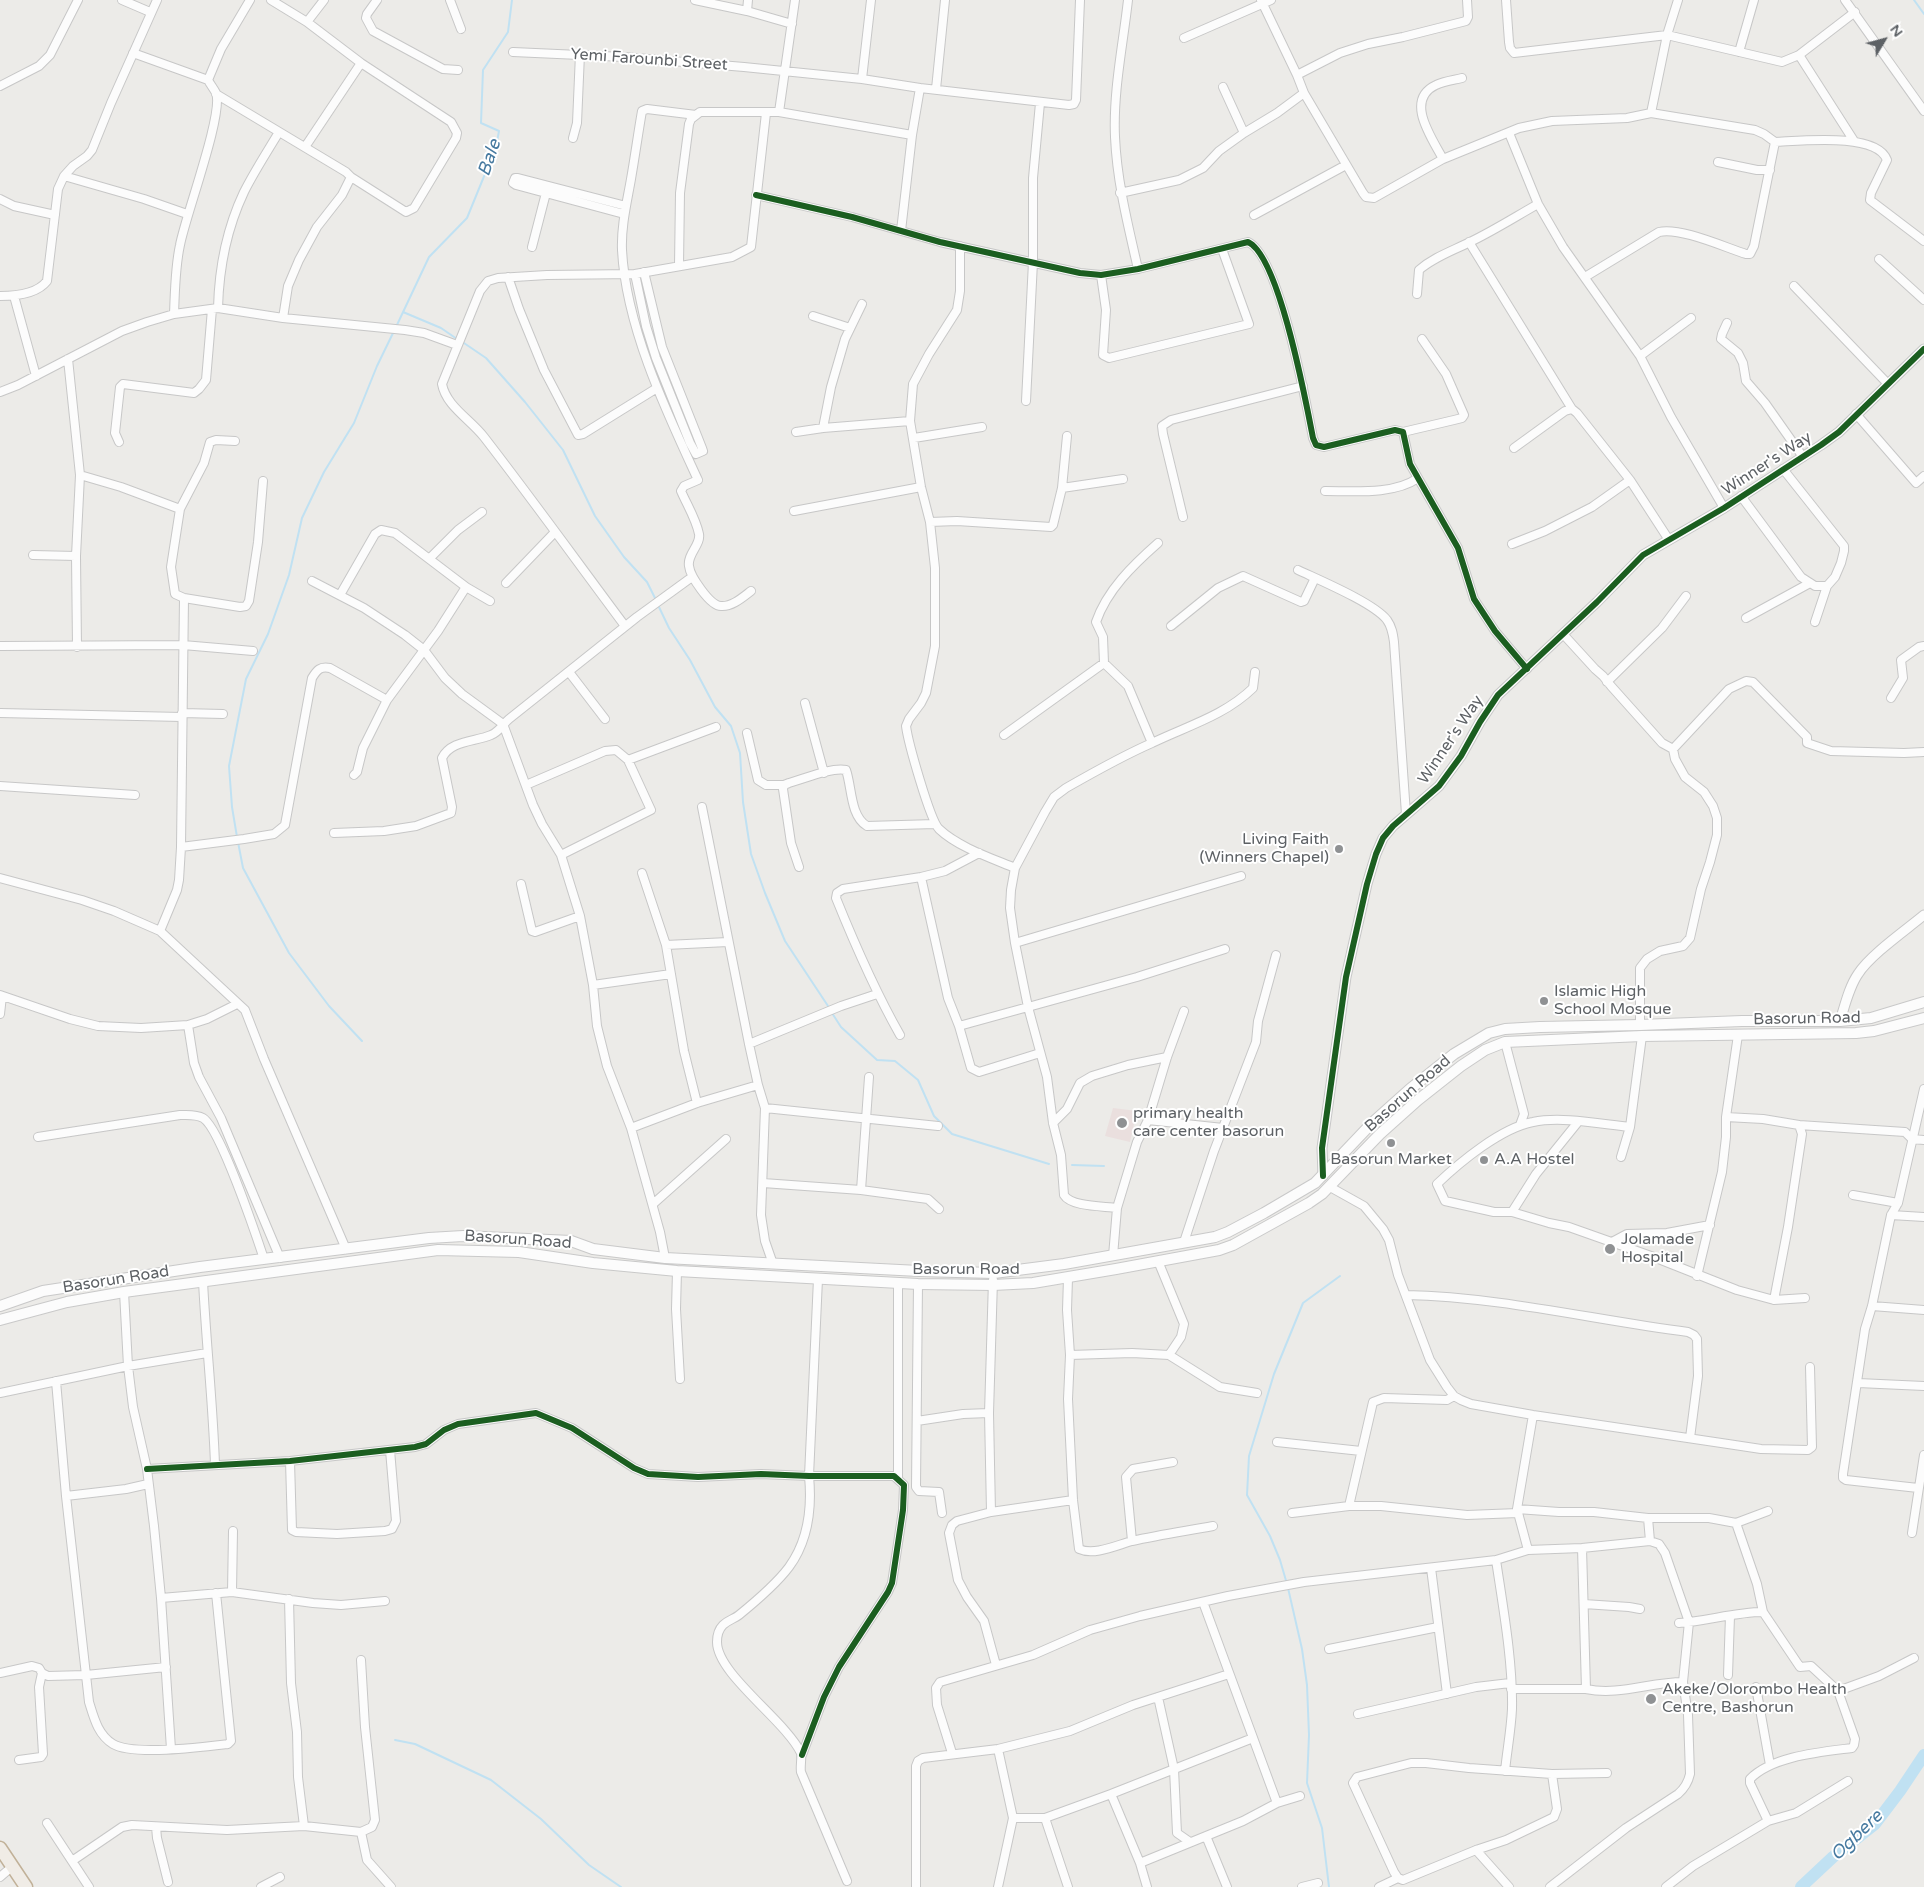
<!DOCTYPE html>
<style>
body{margin:0}
#map{position:relative;width:1924px;height:1887px;overflow:hidden;background:#ecebe8;font-family:"Varela Round",sans-serif}
canvas{display:block}
.north{position:absolute;left:1859px;top:15px;width:50px;height:50px;-webkit-text-stroke:4px #fff;paint-order:stroke;rotate:53deg;font-size:14px;font-weight:700;line-height:20px;text-align:center;color:#5d6165}
.north::after{content:'';display:block;margin:auto;width:18px;height:22px;background:#5d6165;clip-path:polygon(50% 0,100% 100%,50% 72%,0 100%)}
</style>
<div id="map">
<canvas width="1924" height="1887"></canvas>
<div class="north">N</div>
</div>
<script>
const ctx = document.querySelector('canvas').getContext('2d');
ctx.lineJoin = 'round';
function fill(path, color) { ctx.fillStyle = color; ctx.fill(path, 'evenodd'); }
function strokePath(path, color, width, dash) { ctx.strokeStyle = color; ctx.lineWidth = width; ctx.lineCap = dash ? 'butt' : 'round'; ctx.setLineDash(dash || []); ctx.stroke(path); }
function drawText(font, color, halo, rows, align = 'center') {
  ctx.font = font + ' "Varela Round",sans-serif'; ctx.lineWidth = 4; ctx.setLineDash([]); ctx.textBaseline = 'middle'; ctx.strokeStyle = halo; ctx.fillStyle = color; for (const [text, x, y, turn = 0] of rows) {
    ctx.save(); ctx.translate(x, y); ctx.rotate((+turn || 0) * Math.PI / 180); ctx.textAlign = isNaN(turn) ? turn : align; if (halo) ctx.strokeText(text, 0, 0); ctx.fillText(text, 0, 0); ctx.restore();
  }
}
fill(new Path2D(`
 M1113,1108L1137,1111L1130,1142L1105,1136Z`), '#eadfde');
strokePath(new Path2D(`
 M1914,0L1924,14
 M403,312L441,328L457,339
 M396,327L429,257L467,218L496,147L499,131L481,123L483,70L508,32L512,0
 M461,341L486,358L525,402L563,450L595,516L624,557L647,582L656,600
 M658,605L669,628L690,660L715,707L731,726L740,753L743,802L751,854L765,893L785,941L830,1009
 M237,837L232,807L229,766L246,679L268,634L289,575L302,518L324,472L354,423L377,366L394,331
 M238,842L243,868L289,953L329,1006L362,1041
 M832,1013L841,1027L877,1060L895,1061L918,1080L934,1116L952,1134L1049,1164
 M1072,1165L1104,1166
 M1287,1584L1280,1560L1270,1536L1247,1495L1249,1456L1274,1374L1303,1303L1340,1276
 M1288,1588L1302,1649L1307,1685L1309,1735L1307,1783L1322,1828L1329,1887
 M395,1740L415,1744L491,1780L541,1819L589,1865L621,1887`), '#c0e1f2', 2);
strokePath(new Path2D(`
 M1801,1887L1833,1857L1875,1824L1900,1791L1924,1755`), '#c0e1f2', 12);
const minor = new Path2D(`
 M122,0L150,12
 M377,0L367,14L366,18L373,31L443,69L458,70
 M450,0L461,29
 M695,0L747,11L792,24
 M1128,0C1123,45 1113,91 1115,137C1117,182 1128,225 1138,269
 M1261,0L1297,75L1304,93L1363,193L1366,197L1374,198L1443,159L1519,128L1552,121L1627,118L1651,113L1755,130L1764,134L1775,142C1800,141 1877,132 1887,160L1871,193L1870,200L1924,241
 M1506,0L1509,42L1510,48L1514,53L1667,35L1782,62L1799,55L1855,12
 M1845,0L1924,111
 M747,11L748,0
 M307,22L324,0
 M1184,38L1271,0
 M513,52L624,57L744,67L862,79L920,88L1069,105L1074,104L1076,100L1080,0
 M1739,52L1754,0
 M133,53L208,80
 M1799,55L1854,141
 M1297,75L1340,53L1368,44L1403,37L1466,21L1468,17L1467,0
 M862,79L871,0
 M0,86L39,66L50,55L78,0
 M1223,87L1244,133
 M936,89L945,0
 M216,94L346,172L351,177L406,212L414,208L456,138L457,133L451,122L361,63L307,22L271,0
 M779,112L795,0
 M1651,113L1667,35L1678,0
 M696,115L647,109L642,111C638,134 635,156 631,179C627,202 621,226 622,250C626,327 666,411 698,480L684,486L681,491C687,505 696,519 699,534C701,545 687,554 689,566C690,576 710,606 721,606C732,607 743,597 751,591
 M1509,133L1538,204L1563,247L1640,356L1671,417L1724,508
 M573,138L577,123L580,54
 M305,147L361,63
 M1443,159C1432,138 1404,100 1436,85C1444,81 1454,80 1462,78
 M1718,162L1757,170H1770
 M64,176L144,199L187,214
 M1120,193L1179,180L1203,168L1219,151L1244,133L1277,113L1304,93
 M756,195L852,217L940,242L1080,273L1101,275L1138,269L1248,242C1279,256 1306,402 1313,438L1316,445L1324,447L1395,430L1403,432L1410,464L1458,548L1474,599L1495,631L1527,669
 M0,199L14,206L55,215
 M624,214L516,185L513,183L515,178H518L626,206
 M1254,215L1346,165
 M901,231L912,135L920,88
 M1469,242L1572,409
 M960,246V291L957,310L929,354L913,384L910,421L921,487L930,522L935,568V646L926,693L921,703L909,719L906,726C908,742 930,820 939,829C958,847 991,858 1015,868
 M532,247L547,189
 M1879,259L1924,300
 M679,265L680,193L689,124L691,119L700,112H779L912,135
 M635,274L646,326L656,358L690,443L696,454L703,451L702,448L662,347L644,272
 M1101,275L1106,310L1103,355L1109,358L1249,324L1222,249
 M508,277L519,309L544,370L578,435L583,434L657,388
 M1585,277L1659,232C1680,227 1724,247 1746,254H1750L1754,246L1775,142
 M1794,286L1888,384
 M1417,294L1419,270C1434,257 1452,251 1470,242C1493,231 1515,217 1538,204
 M0,296C16,296 37,294 47,281L58,189L64,176L73,166L87,156L92,150L111,103L157,0
 M14,296L36,376
 M218,308C219,269 227,228 244,192C254,172 267,152 279,132
 M174,314C175,291 175,268 180,245C185,217 224,113 216,93C214,89 210,84 208,80L221,49L250,0
 M813,316L850,328
 M283,318L288,286L299,260L317,227L342,195L351,177
 M1727,323L1722,334L1721,339L1738,353L1743,363L1746,381L1765,403L1803,457
 M1640,356L1691,318
 M68,359L80,475L76,556L77,647
 M0,392L18,385L122,331L147,322L174,314L218,308L283,318L405,330L424,333L457,345
 M1026,401L1033,262V178L1040,103
 M1856,414L1916,483L1924,476
 M823,428L831,387L845,339L862,304
 M796,432L823,428L910,421
 M1403,432L1454,420L1462,418L1464,415L1446,374L1422,339
 M914,438L982,427
 M119,442L115,433L120,387L123,384L194,393L199,389L206,380L212,309
 M1514,448L1565,411L1572,409L1577,413L1630,480L1669,540
 M1783,469L1844,546V551L1841,563L1835,577L1827,586L1815,622
 M80,475L121,487L180,509
 M1062,488L1123,479
 M1325,491C1353,491 1394,495 1418,478
 M1741,496L1801,577L1815,586H1827
 M794,511L921,487
 M1183,517L1163,434L1162,426L1171,420L1303,386
 M930,522L957,521L1051,527L1053,525L1062,488L1067,436
 M1512,544L1545,531L1592,507L1630,480
 M33,555L76,556
 M429,559L458,530L482,512
 M1298,570C1319,580 1374,603 1387,620C1392,627 1393,634 1394,642L1406,814
 M312,581L364,608L405,635L424,650L445,678L462,694L503,724L533,805L542,824L561,855L580,916L593,985L597,1026L607,1066L631,1128L660,1232L665,1258
 M506,583L555,532
 M466,587L490,601
 M340,595L375,534L381,530L395,533L466,587L438,631L387,700L363,748L357,772L354,775
 M184,598L240,607L246,606L249,601L258,542L263,481
 M1746,618L1810,583
 M625,626C578,563 532,499 484,437C470,419 446,406 442,384L480,291L488,281L498,278L547,275L635,274L732,257L751,247L766,113
 M1171,626L1218,588L1243,576L1301,602L1304,601L1315,578
 M1563,634L1595,669L1603,676L1611,686L1662,743L1673,749L1729,689L1746,681L1753,682L1807,737V743L1831,751L1904,753L1924,752
 M0,646L183,645L253,651
 M569,672L605,719
 M1607,682L1662,628L1686,596
 M1891,698L1903,678L1901,660L1919,647L1924,646
 M805,703L824,773
 M0,713L182,717
 M182,713L223,714
 M747,733L758,780L766,785H784
 M1004,735L1104,663
 M1152,743L1128,686L1104,663L1103,637L1096,622C1107,590 1133,565 1158,543
 M526,785L605,751L616,750L628,760L716,727
 M0,786L135,795
 M702,807L749,1044L758,1085L765,1108L761,1215L765,1241L773,1264
 M334,833L384,831L416,826L451,813L452,807L442,758C451,740 475,742 491,735C499,732 503,724 509,719L637,617L692,577
 M181,847L244,839L274,834L285,825L312,678C317,670 320,666 330,668L387,700
 M561,855L651,810L628,760
 M799,867L791,843L783,789L784,785L789,783C804,779 831,767 846,770C852,787 850,816 867,826L935,824
 M642,873L666,945L684,1051L697,1103
 M921,877L948,998L959,1026L971,1068L979,1072L1040,1053
 M0,878L82,900L114,911L160,931L245,1010L264,1059L346,1249
 M521,884L532,931L535,932L580,916
 M160,931L177,890L179,880L181,847L184,598L175,594L171,567L180,509L204,463L210,442L216,440L235,441
 M1015,943L1241,876
 M666,945L728,942
 M593,985L671,974
 M0,995L70,1019L98,1026L141,1028L188,1025L207,1019L237,1004
 M0,1014L2,996
 M188,1025L194,1063L199,1077L221,1118L280,1258
 M1640,1025V968L1647,959L1660,951L1683,946L1690,938L1701,889L1710,862L1717,835V818L1713,806L1704,792L1685,777L1675,759L1673,749
 M959,1026L1137,977L1225,949
 M900,1035C875,991 855,945 836,898L837,893L843,889L921,877L945,871L979,853
 M1505,1042L1524,1114L1520,1125
 M749,1044L841,1006L877,994
 M765,1108L938,1126
 M1726,1117L1763,1119L1799,1125L1802,1134L1788,1227L1774,1300
 M1148,1120L1223,1128
 M1053,1123L1067,1109L1080,1083L1092,1076L1128,1065L1167,1057
 M1799,1125L1905,1132L1912,1139L1924,1140
 M1630,1127C1601,1124 1561,1116 1533,1122C1501,1128 1460,1162 1437,1184L1445,1201L1494,1212H1512L1549,1223L1569,1227L1651,1256L1737,1290L1774,1300L1805,1298
 M631,1128L697,1103L758,1085
 M38,1137L180,1115C187,1115 196,1114 203,1118C220,1128 256,1235 264,1259
 M1621,1157L1630,1127L1642,1036
 M763,1183L861,1190L913,1197L928,1199L939,1209
 M1330,1187L1364,1206L1383,1229L1389,1240L1398,1275L1430,1360L1447,1387L1454,1396L1461,1400L1471,1404L1533,1415L1728,1444L1761,1449L1808,1450L1812,1447L1810,1367
 M861,1190L869,1077
 M1853,1195L1898,1203
 M653,1204L726,1139
 M1117,1208C1104,1206 1071,1207 1064,1195L1061,1155L1053,1123L1047,1077L1028,1007L1015,943L1010,908L1011,890L1015,868L1045,812L1054,797L1066,788C1094,772 1122,756 1152,743C1187,726 1224,716 1253,688L1255,672
 M1512,1212L1536,1174L1578,1122
 M1891,1215L1924,1217
 M1184,1242L1214,1151L1256,1042L1258,1021L1276,955
 M1612,1242L1627,1234L1667,1233L1710,1225
 M1113,1256L1117,1208L1137,1142L1148,1120L1167,1057L1184,1011
 M1158,1261L1184,1324L1181,1337L1169,1355
 M677,1271L676,1309L680,1379
 M1697,1276L1722,1172L1726,1137V1117L1738,1035
 M1068,1278L1067,1310L1070,1355L1068,1399L1073,1500L1079,1549C1094,1556 1117,1545 1132,1541C1159,1535 1186,1531 1213,1526
 M818,1279L809,1476C812,1507 808,1541 789,1567C777,1583 755,1602 739,1615C734,1619 728,1620 723,1625C719,1629 717,1635 717,1642C717,1674 785,1720 801,1753C802,1758 800,1767 801,1772L847,1881
 M203,1281C206,1342 213,1404 215,1465
 M898,1283V1478
 M918,1284L916,1487L919,1491L939,1492L942,1513
 M124,1292L128,1366L133,1407L147,1469L154,1526L161,1598L171,1749
 M1406,1295C1501,1297 1594,1320 1688,1332L1694,1335L1697,1339L1698,1376L1690,1438
 M1872,1306L1924,1310
 M1070,1355L1132,1353L1169,1355L1220,1387L1257,1393
 M56,1381L66,1496L89,1702C94,1718 98,1735 113,1744C133,1756 203,1747 228,1744L231,1741L216,1593
 M1858,1383L1924,1386
 M0,1393L128,1366L207,1353
 M917,1421L963,1414L989,1413
 M1277,1442L1361,1451
 M290,1461L292,1530L296,1532L337,1534L385,1531L392,1529L396,1521L390,1450
 M147,1469L290,1461L415,1447L426,1444L444,1430L458,1424L536,1413L572,1428L634,1468L648,1474L698,1477L761,1474L809,1476H894L904,1485L903,1510L892,1583L888,1592L839,1667L824,1697L802,1755
 M1918,1488L1846,1480L1843,1478V1474L1865,1329L1872,1306L1891,1215L1898,1203L1924,1089
 M66,1496L126,1489L148,1484
 M1349,1506L1373,1402L1384,1398L1447,1400L1454,1396
 M1517,1509L1559,1512H1594L1648,1518H1709L1736,1523L1768,1511
 M991,1512L989,1413L993,1280
 M1292,1513L1349,1506H1381L1467,1515L1518,1513
 M1736,1523L1757,1584L1763,1612L1800,1667L1811,1666L1838,1691L1855,1739L1854,1745L1852,1748C1821,1752 1772,1756 1750,1779V1783L1768,1821
 M1912,1533L1924,1455
 M1132,1541L1126,1477L1133,1469L1173,1462
 M1582,1548L1586,1689
 M1528,1550L1517,1509L1533,1415
 M1496,1560C1503,1607 1513,1662 1512,1709C1511,1730 1507,1751 1505,1771
 M1431,1568L1447,1694
 M232,1592L233,1531
 M161,1598L232,1592L313,1603L341,1605L385,1601
 M289,1599L291,1683L297,1732L298,1777L304,1826
 M1203,1602L1277,1803
 M1584,1604L1629,1607L1640,1609
 M1679,1623C1708,1621 1735,1612 1763,1612
 M1329,1649L1438,1627
 M996,1665L984,1621L967,1597L958,1580L949,1533L952,1525L957,1521L991,1512L1073,1500
 M0,1673L32,1666L39,1668L42,1673L48,1676L86,1675L166,1667
 M1728,1675L1730,1616
 M1756,1687L1770,1765
 M1511,1689H1586C1619,1696 1650,1682 1683,1682
 M1838,1691L1879,1676L1914,1658
 M1158,1697L1174,1769L1177,1833L1190,1842
 M1358,1714L1476,1687L1510,1683
 M998,1749L1013,1818L998,1887
 M952,1753L937,1705L936,1688L940,1682L1033,1655L1090,1630L1140,1616L1228,1596L1304,1582L1496,1560L1528,1550L1582,1548L1650,1541
 M19,1760L41,1757L43,1754L39,1687L42,1673
 M1552,1774L1557,1809L1554,1817L1506,1840L1476,1850L1403,1880L1398,1878L1394,1872L1353,1783L1357,1777L1411,1763H1426L1469,1768L1552,1774L1607,1773
 M1111,1794L1140,1863L1147,1887
 M1013,1818H1045L1111,1794L1253,1738
 M1045,1818L1068,1887
 M47,1823L89,1887
 M156,1827L157,1838L168,1882
 M361,1832L367,1860L391,1887
 M1206,1836L1227,1887
 M1476,1850L1509,1887
 M72,1861L122,1827L132,1825L227,1830L304,1826L361,1832L372,1827L375,1820L365,1727L361,1660
 M1140,1863L1243,1821L1277,1803L1300,1796
 M0,1877L7,1871
 M261,1887L280,1877
 M916,1887V1766L918,1761L923,1758L998,1749L1070,1731L1133,1705L1229,1674
 M1302,1887L1318,1883
 M1379,1887L1398,1878
 M1550,1887L1626,1828L1678,1794C1685,1788 1688,1783 1690,1774L1688,1715L1683,1682L1689,1622L1665,1553L1659,1544L1650,1541L1648,1518
 M1666,1887L1693,1866L1768,1821L1796,1813L1848,1781`);
const tertiary = new Path2D(`
 M1840,1021C1845,1005 1849,987 1858,974C1870,955 1906,930 1924,915
 M1323,1176L1322,1148L1346,977L1367,884L1376,854L1383,838L1393,826L1439,786L1461,756L1480,722L1498,695L1597,602L1643,555L1724,508L1821,445L1839,432L1924,349`);
const secondary = new Path2D(`
 M0,1306L43,1291L200,1267L429,1238L463,1236L571,1241L593,1249L665,1258L919,1271L994,1273L1064,1264L1215,1237L1228,1232L1264,1213L1315,1183L1372,1123L1410,1089L1454,1054L1489,1033L1505,1029L1540,1027L1640,1025L1742,1021H1840L1871,1018L1924,1002
 M0,1320L67,1302L124,1292L438,1250L519,1252L593,1263L677,1271L918,1284L993,1285L1033,1283L1116,1269L1219,1250L1233,1245L1309,1203L1322,1194L1380,1134L1418,1100L1461,1066L1485,1050L1505,1042L1642,1036L1856,1033L1874,1031L1924,1018`);
const trunk = new Path2D(`
 M0,1848L26,1887`);
strokePath(minor, '#c7c7c7', 10);
strokePath(tertiary, '#c7c7c7', 11);
strokePath(secondary, '#c9c9c9', 12);
strokePath(trunk, '#c1b198', 15);
strokePath(minor, '#fcfcfc', 8);
strokePath(tertiary, '#fcfcfc', 9);
strokePath(secondary, '#fcfcfc', 10);
strokePath(trunk, '#f0ece6', 12);
strokePath(new Path2D(`
 M756,195L852,217L940,242L1080,273L1101,275L1138,269L1248,242C1279,256 1306,402 1313,438L1316,445L1324,447L1395,430L1403,432L1410,464L1458,548L1474,599L1495,631L1527,669
 M1323,1176L1322,1148L1346,977L1367,884L1376,854L1383,838L1393,826L1439,786L1461,756L1480,722L1498,695L1597,602L1643,555L1724,508L1821,445L1839,432L1924,349
 M147,1469L290,1461L415,1447L426,1444L444,1430L458,1424L536,1413L572,1428L634,1468L648,1474L698,1477L761,1474L809,1476H894L904,1485L903,1510L892,1583L888,1592L839,1667L824,1697L802,1755`), '#1b5e20', 6);
for (const [x, y, r, color] of [
 [1339,849,5,"#8f9193"],
 [1544,1001,5,"#8f9193"],
 [1122,1123,6,"#8f9193"],
 [1391,1143,5,"#8f9193"],
 [1484,1160,5,"#8f9193"],
 [1610,1249,6,"#8f9193"],
 [1651,1699,6,"#8f9193"]
]) { const dot = new Path2D(); dot.arc(x, y, r, 0, 2 * Math.PI); ctx.fillStyle = color; ctx.fill(dot); strokePath(dot, '#fff', 2); }
drawText('16px', '#5d6165', '#fff', [
 ["Yemi Farounbi Street",649,60,4],
 ["Winner's Way",1767,464,-33],
 ["Winner's Way",1451,740,-56],
 ["Basorun Road",1807,1019,-1],
 ["Basorun Road",1408,1094,-41],
 ["Basorun Road",518,1240,4],
 ["Basorun Road",966,1270],
 ["Basorun Road",116,1280,-9]
]);
drawText('16px', '#5d6165', '#fff', [
 ["Living Faith",1329,840,"right"],
 ["(Winners Chapel)",1329,858,"right"],
 ["Islamic High",1554,992],
 ["School Mosque",1554,1010],
 ["primary health",1133,1114],
 ["care center basorun",1133,1132],
 ["Basorun Market",1391,1160,"center"],
 ["A.A Hostel",1494,1160],
 ["Jolamade",1621,1240],
 ["Hospital",1621,1258],
 ["Akeke/Olorombo Health",1662,1690],
 ["Centre, Bashorun",1662,1708]
], 'left');
drawText('italic 18px', '#477aa0', '#fff', [
 ["Bale",490,158,-71],
 ["Ogbere",1857,1836,-44]
]);
</script>
